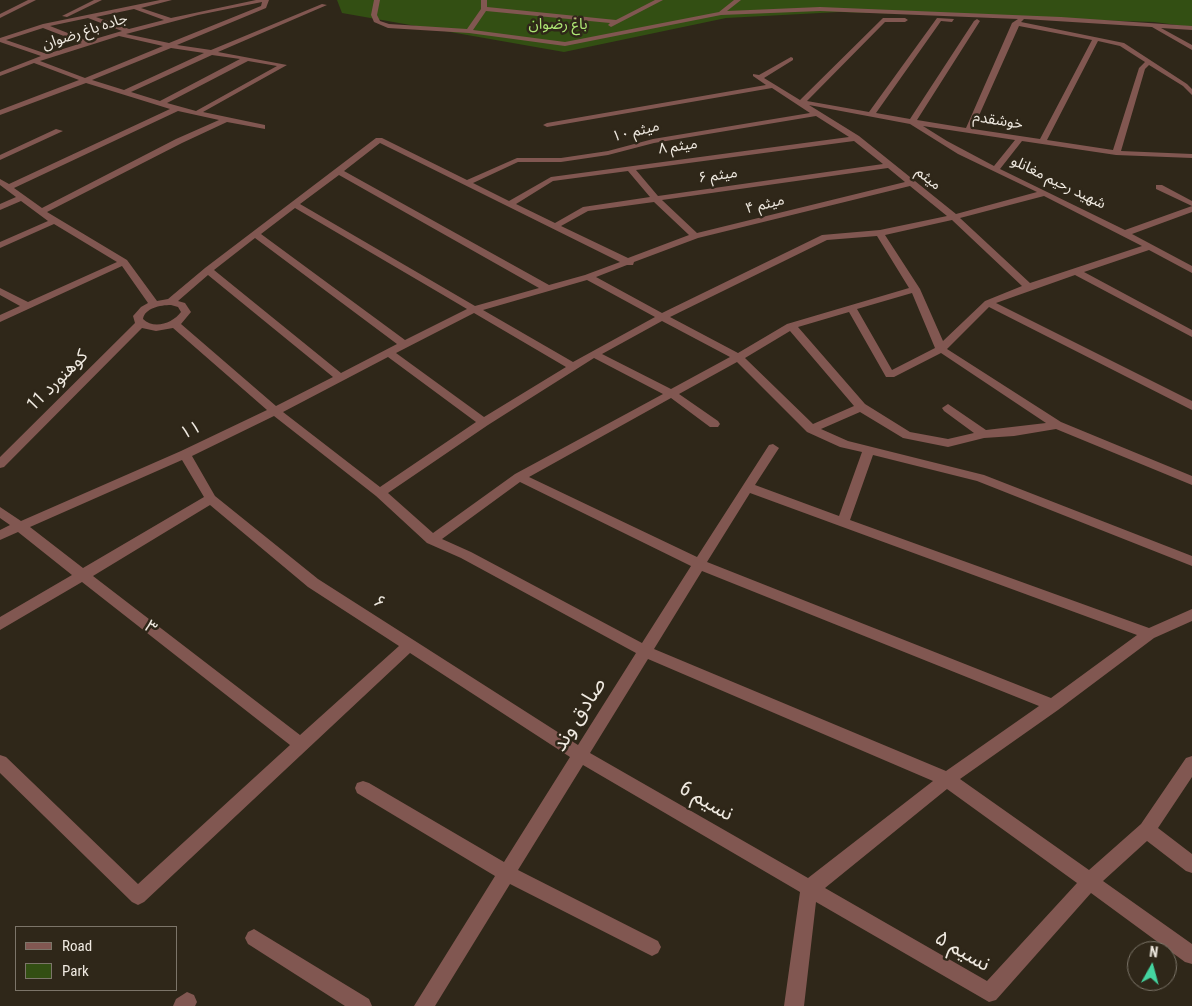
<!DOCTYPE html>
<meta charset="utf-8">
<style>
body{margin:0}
#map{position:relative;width:1192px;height:1006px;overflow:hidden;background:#2f2719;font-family:"Roboto Condensed",sans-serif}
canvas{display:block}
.legend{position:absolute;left:15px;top:926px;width:162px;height:65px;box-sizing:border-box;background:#2f2719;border:1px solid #7c7569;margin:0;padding:6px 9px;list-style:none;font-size:15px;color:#efe9e0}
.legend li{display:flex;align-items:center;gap:10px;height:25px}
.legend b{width:25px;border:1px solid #7c7569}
.north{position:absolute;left:1127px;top:941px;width:50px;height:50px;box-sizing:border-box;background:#2f2719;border:1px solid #7c7569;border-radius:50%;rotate:7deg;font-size:14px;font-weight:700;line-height:20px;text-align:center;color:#efe9e0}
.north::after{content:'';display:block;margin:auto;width:18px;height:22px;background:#44d4a0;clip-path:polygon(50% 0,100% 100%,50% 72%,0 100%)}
</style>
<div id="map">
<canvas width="1192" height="1006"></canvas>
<ul class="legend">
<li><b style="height:6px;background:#815751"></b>Road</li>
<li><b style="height:14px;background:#334f13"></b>Park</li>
</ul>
<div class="north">N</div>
</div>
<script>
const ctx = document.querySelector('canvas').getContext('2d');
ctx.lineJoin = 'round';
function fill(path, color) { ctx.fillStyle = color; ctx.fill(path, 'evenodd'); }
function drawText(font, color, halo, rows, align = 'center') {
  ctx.font = font + ' "Roboto Condensed","Noto Sans Arabic",sans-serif'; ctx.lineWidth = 5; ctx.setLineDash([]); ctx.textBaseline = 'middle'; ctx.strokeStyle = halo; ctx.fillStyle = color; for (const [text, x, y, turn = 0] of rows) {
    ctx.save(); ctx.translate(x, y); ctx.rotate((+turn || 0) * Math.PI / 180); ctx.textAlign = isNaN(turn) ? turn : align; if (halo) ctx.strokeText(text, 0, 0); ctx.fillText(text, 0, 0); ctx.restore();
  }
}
fill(new Path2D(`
 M337,0H1192V27L1154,22L874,13L839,12L726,18L564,52L342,13Z`), '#334f13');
fill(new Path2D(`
 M28,0H36L0,18V14Z
 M94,0H102L67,17L62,16Z
 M160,0H172L141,8L171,18L256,0H269L266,8L177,45L211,50L322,4L327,5L218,52L287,65L203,112L265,125V129L227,122L182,143L47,212L127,260L157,301L168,299L205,268L376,138H382L467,180L517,158H561L608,151L653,139L810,113L772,88L547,127L543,125L547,123L766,85L753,76V74L759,75L791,57L793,58V60L764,78L800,100L883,18H905L908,20L905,22H885L807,101L869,112L937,18L954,19L952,22L941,21L876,113L910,119L974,21L977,19L980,21L917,120L966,128L1012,23L1018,19L820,11L721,15L565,46L469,33L388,28L374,22L371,15L374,0H380L377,15L380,21L389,24L467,29L481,9V0H487V7L616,20L655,0H663L611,27L608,25L610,23L486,11L473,30L565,42L719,12L734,0H741L727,11L820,7L1061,17L1192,26V30L1161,28L1192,45V50L1152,27L1024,19L1021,22L1124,43L1187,84L1192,89V95L1183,86L1149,65L1145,69L1121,151L1192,154V158L1116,155L1022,141L1000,169L1125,230L1192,206L1156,189V185H1162L1192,201V212L1132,234L1192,266V273L1149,250L1084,272L1192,330V337L1075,275L996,303L1192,401V410L989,307L947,349L1061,422L1192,476V485L1056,429L1014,436L984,438L948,447L903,438L860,412L821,429L848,441L984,475L1192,556V566L977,481L873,455L850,520L1149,628L1192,609V621L1154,638L1058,710L960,779L1089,870L1141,824L1186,758L1192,756V777L1158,828L1192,854V873L1186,871L1147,841L1103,881L1192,944V964L1185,962L1091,893L996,1000L989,1002L816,902L804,1006H784L800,892L583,765L518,870L658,941L661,947L658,953L652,956L646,953L510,884L435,1006H414L495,876L357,793L355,788L357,783L363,781L369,783L504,862L570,757L410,653L144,902L138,905L132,902L0,773V755L6,757L138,884L290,745L82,582L0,630V617L72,575L18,532L0,540V530L10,525L0,518V507L21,521L181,451L267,410L173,328L156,331L142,328L4,467L0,468V457L135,323L133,316L141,307L148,303L122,266L0,322V315L20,306L0,295V288L28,302L117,262L54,224L0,248V242L48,221L21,201L0,210V204L16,197L0,185V179L9,184L170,109L86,83L0,115V110L79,80L34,63L0,76V72L41,56L0,42V38L43,24ZM262,2L261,6L169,43L126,34L198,15ZM134,9L164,20L129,29L96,17ZM88,18L122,31L88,41L50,26ZM1019,26L1092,40L1040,139L973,129ZM43,28L82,43L47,54L6,40ZM119,36L163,46L85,78L40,61ZM1098,41L1120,46L1145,62L1139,68L1113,150L1047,140ZM171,48L204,53L124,90L92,80ZM212,55L240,59L160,101L131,92ZM248,61L277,66L196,111L167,103ZM809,105L910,124L958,154L1037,192L956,214L859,136ZM178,111L219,120L176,139L42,208L14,188ZM816,116L849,137L551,177L509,201L473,183L518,162H561L608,155L654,143ZM923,126L1015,140L994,166L947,141ZM854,141L883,164L658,196L636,170ZM380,143L620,262L585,275L549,285L344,171ZM888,168L905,182L697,233L662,200ZM628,171L650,197L583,207L555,223L516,204L553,181ZM339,175L539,288L475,306L300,204ZM910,186L947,216L880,230L822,235L662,313L596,277L627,265H633L634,262L698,238ZM1044,196L1142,246L1030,283L960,218ZM654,202L689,235L628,258L561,226L588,211ZM295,208L467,309L405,340L261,234ZM952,220L1022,286L985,301L943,341L920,289L885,235ZM877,236L909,288L787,324L738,353L670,317L827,240ZM255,238L397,344L341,373L214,270ZM208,275L333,377L276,406L181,324L191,312L185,303L178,301ZM587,280L655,317L573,362L483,310ZM912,293L935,348L892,370L857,309ZM171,305L178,307L181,312C173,323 154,330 143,319C145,308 160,305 171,305ZM849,312L886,377H894L941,353L1046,423L986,430L948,404L942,408L944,411L974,433L948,439L910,432L865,404L798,327ZM474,313L566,367L484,417L396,353ZM662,321L730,357L671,389L602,354ZM790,331L854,406L813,424L745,358ZM388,357L476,422L380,487L283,412ZM594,358L663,394L515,474L433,533L388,493L488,425ZM737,362L807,432L840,447L862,452L839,516L755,485L779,448L773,444L769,445L697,557L529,477L671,398L710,427H718L720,424L718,421L679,394ZM274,416L376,496L427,543L461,558L636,653L578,745L318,579L215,496L192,456ZM182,460L204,497L83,568L30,527ZM520,482L691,566L642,643L471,552L442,539ZM750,493L1137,635L1051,698L707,562ZM210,505L308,587L399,646L300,735L93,576ZM702,571L1039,706L946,771L654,649ZM648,659L933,781L808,878L590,753ZM947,789L1077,883L987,981L825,888Z
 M56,129L63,131L0,160V155Z
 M254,929L369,999L372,1006H345L248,944L245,938L248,932Z
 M187,992L194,995L197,1002L195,1006H173L176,999Z`), '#815751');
drawText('15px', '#aee774', '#2f2719', [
 ["باغ رضوان",558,25]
]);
drawText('15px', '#efe9e0', '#2f2719', [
 ["جاده باغ رضوان",85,32,-18],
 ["خوشقدم",998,121,9],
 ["۱۰ میثم",636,132,-14],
 ["۸ میثم",678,147,-8],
 ["۶ میثم",718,176,-8],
 ["میثم",928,179,39],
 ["شهید رحیم مغانلو",1058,183,26],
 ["۴ میثم",765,205,-14]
]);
drawText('18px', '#efe9e0', '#2f2719', [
 ["کوهنورد 11",58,381,-45],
 ["۱۱",191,431,-25],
 ["۶",379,603,32],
 ["۳",150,628,38]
]);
drawText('21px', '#efe9e0', '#2f2719', [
 ["صادق وند",580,715,-58],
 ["نسیم 6",706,802,30],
 ["نسیم ۵",962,952,30]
]);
</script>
